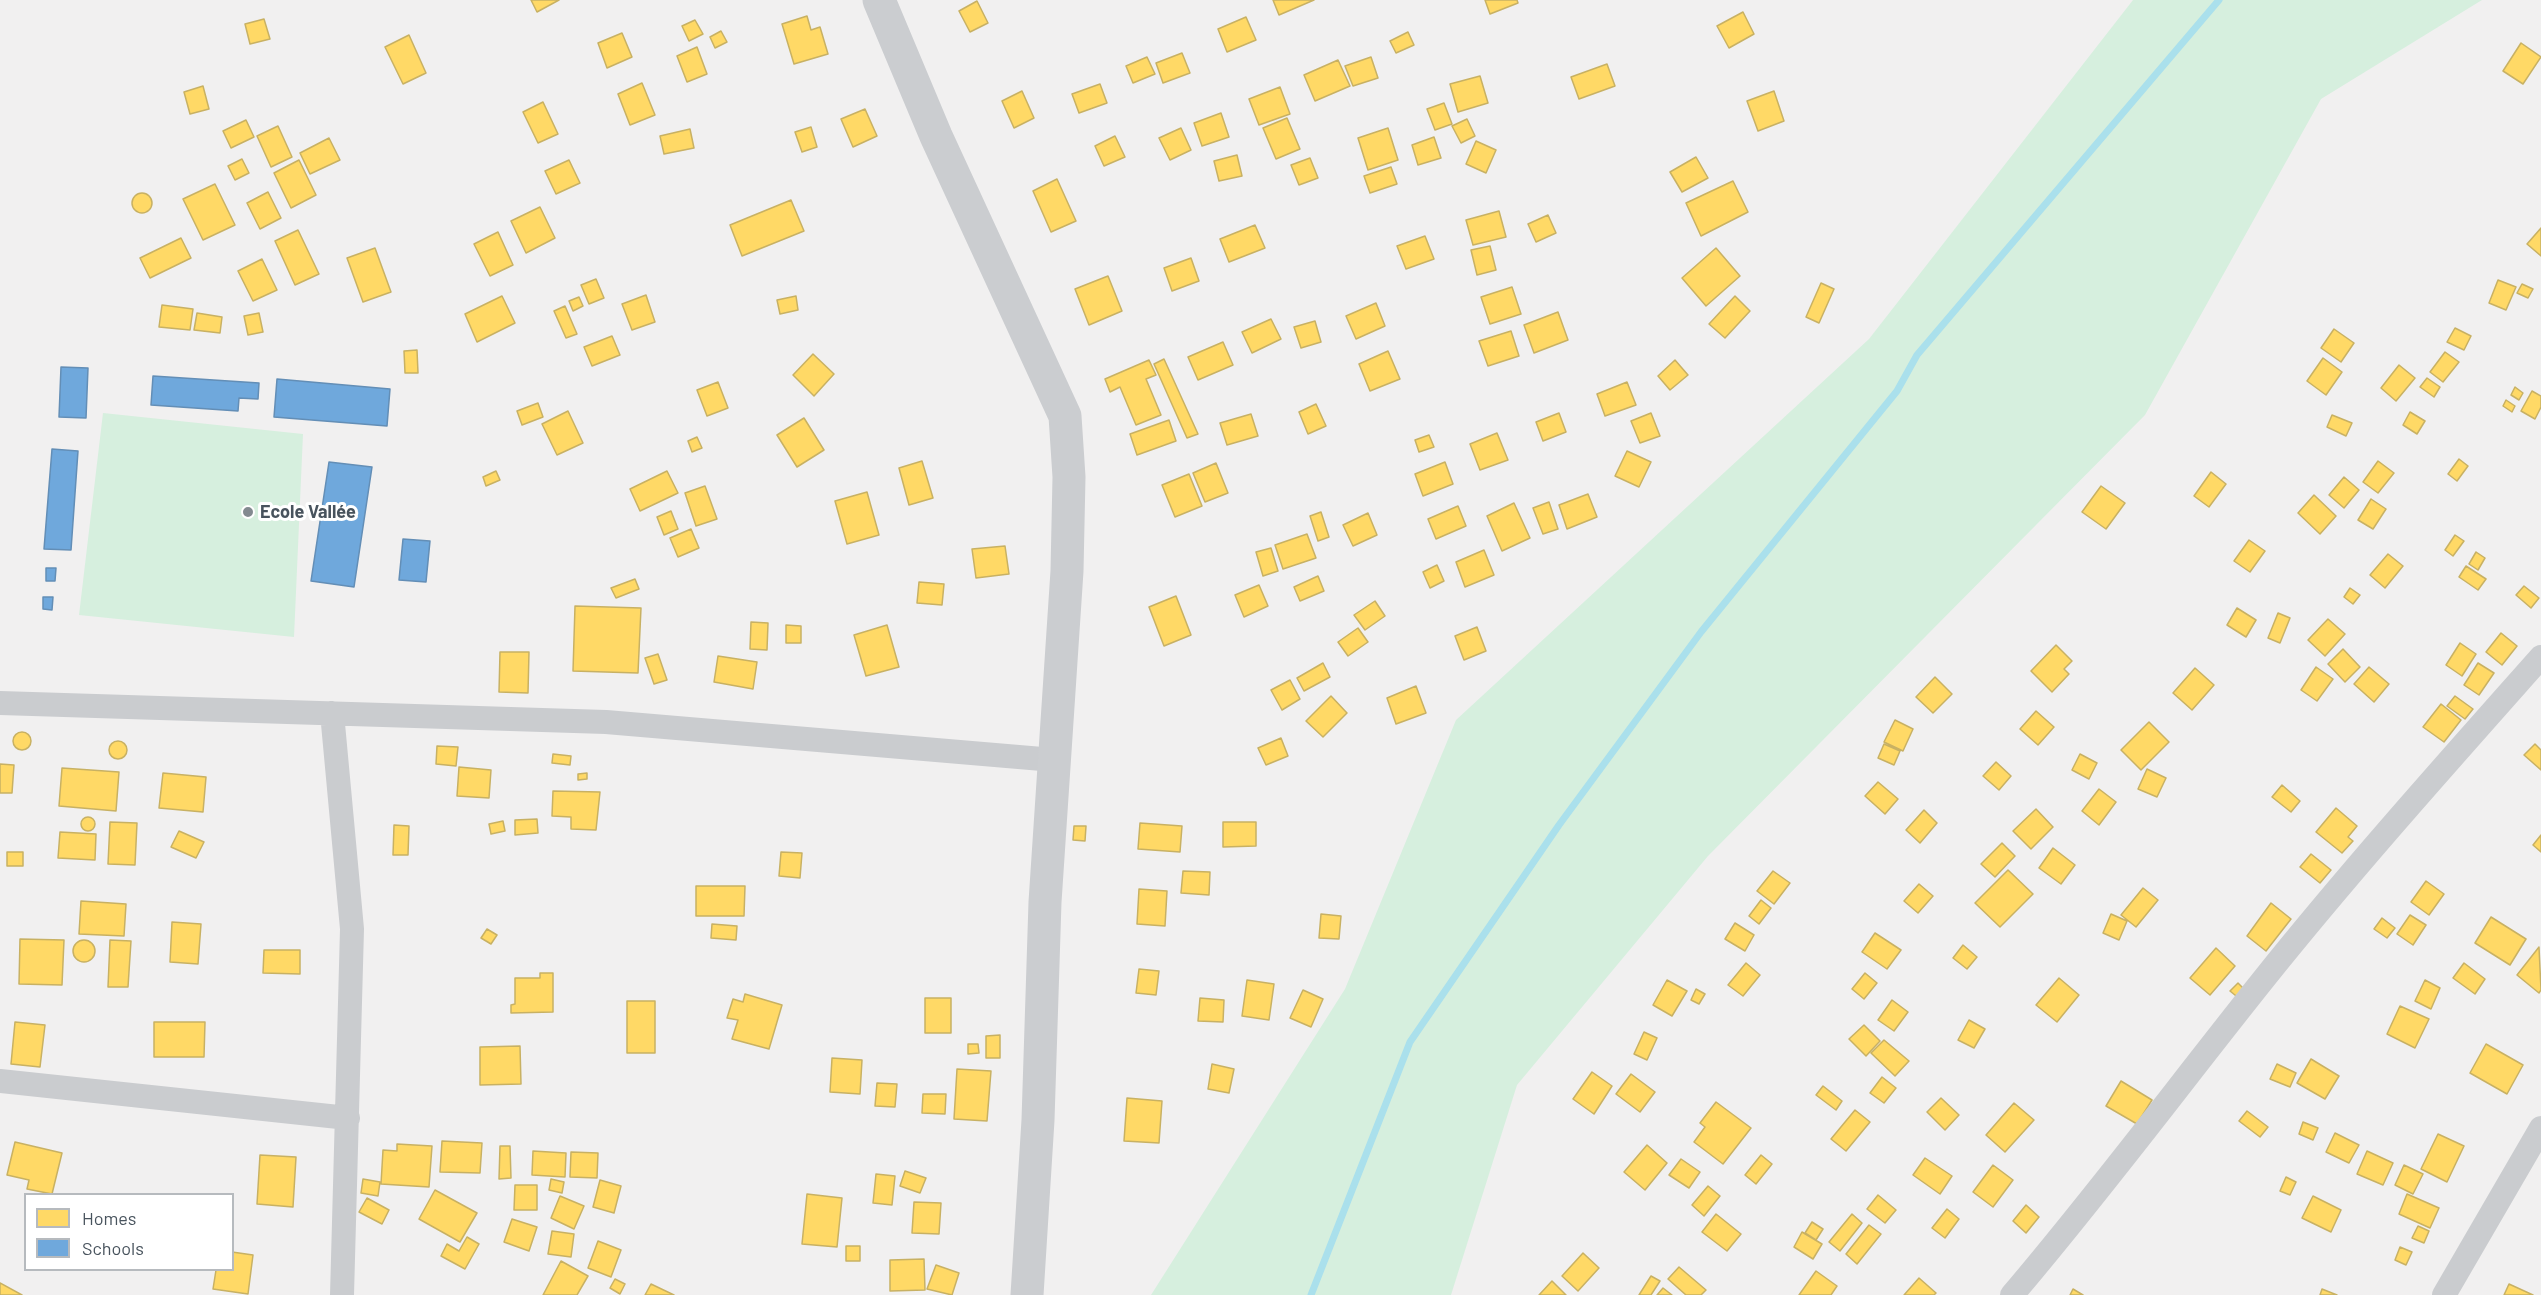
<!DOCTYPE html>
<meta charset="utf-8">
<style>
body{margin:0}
#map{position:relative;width:2541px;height:1295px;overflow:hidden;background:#f1f0f0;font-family:Barlow,sans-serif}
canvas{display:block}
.legend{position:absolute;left:24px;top:1193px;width:210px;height:78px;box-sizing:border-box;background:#fff;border:2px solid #b6babe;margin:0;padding:8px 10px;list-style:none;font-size:18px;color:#48535d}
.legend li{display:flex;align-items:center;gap:12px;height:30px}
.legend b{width:30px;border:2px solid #b6babe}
</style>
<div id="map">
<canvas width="2541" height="1295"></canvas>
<ul class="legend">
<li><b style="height:16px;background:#ffd966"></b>Homes</li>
<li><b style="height:16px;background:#6fa8dc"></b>Schools</li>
</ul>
</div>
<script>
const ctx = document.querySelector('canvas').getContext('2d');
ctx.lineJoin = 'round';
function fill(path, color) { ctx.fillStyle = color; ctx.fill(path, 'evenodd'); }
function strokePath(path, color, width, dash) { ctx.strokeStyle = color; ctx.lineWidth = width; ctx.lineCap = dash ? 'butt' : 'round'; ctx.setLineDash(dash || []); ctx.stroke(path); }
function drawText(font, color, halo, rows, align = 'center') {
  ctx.font = font + ' Barlow,sans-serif'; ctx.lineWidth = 6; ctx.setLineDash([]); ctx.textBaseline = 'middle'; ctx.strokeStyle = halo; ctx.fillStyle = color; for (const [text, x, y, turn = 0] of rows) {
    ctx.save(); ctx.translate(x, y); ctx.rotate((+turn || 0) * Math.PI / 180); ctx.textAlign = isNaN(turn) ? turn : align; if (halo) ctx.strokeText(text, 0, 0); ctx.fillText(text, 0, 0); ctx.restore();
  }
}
fill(new Path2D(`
 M2133,0H2482L2321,99L2145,415L1708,856L1517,1085L1451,1295H1151L1345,989L1456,720L1869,339Z
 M103,413L303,434L294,637L79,615Z`), '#d6efde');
const homes = new Path2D(`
 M531,0H559L537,12Z
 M1273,0H1314L1279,15Z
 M1485,0H1517L1518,3L1490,14Z
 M977,1L988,23L970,32L959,11Z
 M1743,12L1754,34L1729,48L1717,26Z
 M807,16L811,30L820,27L828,54L794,64L782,24Z
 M1246,17L1256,40L1227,52L1218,29Z
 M264,19L270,39L250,44L245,24Z
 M695,20L703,34L689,41L682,26Z
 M721,31L727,42L715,48L710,37Z
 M1408,32L1414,45L1396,53L1390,41Z
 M622,33L632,57L607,68L598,43Z
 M409,35L426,73L403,84L385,47Z
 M2521,43L2541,57L2523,84L2503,71Z
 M697,47L707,74L687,82L677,56Z
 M1182,53L1190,73L1163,83L1156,63Z
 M1147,57L1155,74L1133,83L1126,66Z
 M1371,57L1378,78L1353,86L1345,66Z
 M1338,60L1350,86L1315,101L1304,75Z
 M1607,64L1615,86L1579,99L1571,77Z
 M1480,76L1488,103L1458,112L1450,84Z
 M642,83L655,115L630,125L618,94Z
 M1100,84L1107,103L1079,113L1072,94Z
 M203,86L209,109L190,114L184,92Z
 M1280,87L1290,114L1259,125L1249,99Z
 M1022,91L1034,118L1014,128L1002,101Z
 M1774,91L1784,121L1758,131L1747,101Z
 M543,102L558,134L538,143L523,112Z
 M1444,103L1452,124L1435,130L1427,109Z
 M865,109L877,136L853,147L841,119Z
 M1221,113L1229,137L1202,146L1194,123Z
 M1287,118L1300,149L1276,159L1263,128Z
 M1467,119L1475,136L1461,143L1452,126Z
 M246,120L254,137L231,148L223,131Z
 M278,126L292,157L271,167L257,136Z
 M811,127L817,147L802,152L795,132Z
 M1181,128L1191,150L1170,160L1159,138Z
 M1388,128L1398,160L1368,170L1358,138Z
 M690,129L694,148L664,154L660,136Z
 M1115,136L1125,157L1104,166L1095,146Z
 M1434,137L1441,158L1418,165L1412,145Z
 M329,138L340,160L310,174L300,153Z
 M1476,141L1496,150L1486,173L1466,164Z
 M1237,155L1242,176L1219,181L1214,161Z
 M1696,157L1708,178L1682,192L1670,172Z
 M1310,158L1318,178L1299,185L1291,165Z
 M242,159L249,173L235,180L228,166Z
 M299,160L316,195L291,208L274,173Z
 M569,160L580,183L556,194L545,171Z
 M1391,167L1397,184L1370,193L1364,176Z
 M1057,179L1076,221L1051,232L1033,191Z
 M1733,181L1748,212L1701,236L1686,203Z
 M215,184L235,225L203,240L183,199Z
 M268,192L281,218L260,229L247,203Z
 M132 203a10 10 0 1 1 20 0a10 10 0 1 1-20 0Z
 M791,200L804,231L742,256L730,225Z
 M540,207L555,238L526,253L511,221Z
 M1499,211L1506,237L1473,245L1466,220Z
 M1548,215L1556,233L1536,242L1528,224Z
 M1255,225L1265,248L1229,262L1220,239Z
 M2541,228V256L2527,244Z
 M298,230L319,274L295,285L275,241Z
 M498,232L513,265L490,276L474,244Z
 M1425,236L1434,259L1406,269L1397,246Z
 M181,238L191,258L150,278L140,258Z
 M1490,246L1496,270L1477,275L1471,250Z
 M375,248L391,292L363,302L347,258Z
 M1716,248L1740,276L1706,306L1682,278Z
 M1191,258L1199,281L1172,291L1164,268Z
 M262,259L277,290L253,301L238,271Z
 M1108,276L1122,311L1089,325L1075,289Z
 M596,279L604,298L589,304L581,285Z
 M2498,280L2516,287L2506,310L2489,303Z
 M1821,283L1834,289L1819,323L1806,317Z
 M2522,284L2533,289L2528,298L2517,293Z
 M1512,287L1521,314L1490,324L1481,297Z
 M646,295L655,322L632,330L622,304Z
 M502,296L515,323L477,342L465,314Z
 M796,296L798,310L780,314L777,300Z
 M1735,296L1750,311L1725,338L1709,324Z
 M579,297L583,306L573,311L569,301Z
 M1376,303L1385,326L1356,339L1346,316Z
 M162,305L193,309L190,330L159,327Z
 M565,306L577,334L566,338L554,311Z
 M1558,312L1568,340L1534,353L1524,325Z
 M197,313L222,317L220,333L194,330Z
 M259,313L263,332L248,335L244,316Z
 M1271,319L1281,339L1252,353L1242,332Z
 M1315,321L1321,342L1301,348L1294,327Z
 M2455,328L2471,336L2464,350L2447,342Z
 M2334,329L2354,343L2341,362L2321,348Z
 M1511,331L1519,356L1488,366L1479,341Z
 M612,336L620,355L592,366L584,347Z
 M1223,342L1233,365L1198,380L1188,357Z
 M417,350L418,373H405L404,351Z
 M1388,351L1400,379L1370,391L1359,364Z
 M2445,352L2459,362L2443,382L2430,372Z
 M813,354L834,374L814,396L793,375Z
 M2323,358L2342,372L2326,395L2307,381Z
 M1164,359L1198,434L1187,438L1154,364Z
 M1149,360L1156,375L1146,379L1161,415L1136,425L1120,387L1110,392L1105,379Z
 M1675,360L1688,375L1670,390L1658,376Z
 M2399,365L2415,378L2396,401L2381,388Z
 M2427,378L2440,387L2434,397L2420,387Z
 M718,382L728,408L707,416L697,390Z
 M1627,382L1636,405L1605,416L1597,394Z
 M2515,387L2523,393L2519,400L2511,395Z
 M2532,391L2541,396V407L2535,419L2521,411Z
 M2506,400L2515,406L2512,412L2503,406Z
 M538,403L543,417L522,425L517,411Z
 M1316,404L1326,426L1308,434L1299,412Z
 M568,411L583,443L557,455L542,424Z
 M2410,412L2425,421L2417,434L2403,425Z
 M1559,413L1566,432L1543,441L1536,422Z
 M1651,413L1660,436L1640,443L1631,421Z
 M1251,414L1258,436L1227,445L1220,423Z
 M2332,415L2352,423L2346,436L2327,427Z
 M804,418L824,450L797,467L777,435Z
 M1169,420L1176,441L1137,455L1130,434Z
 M1497,433L1508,460L1480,470L1470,444Z
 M1429,435L1434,447L1419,452L1415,440Z
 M697,437L702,448L692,452L688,441Z
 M1627,451L1651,462L1639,487L1615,476Z
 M2459,459L2468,466L2457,481L2448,474Z
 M922,461L933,498L909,505L899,468Z
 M2378,461L2394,473L2378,493L2363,482Z
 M1445,462L1453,484L1423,496L1415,474Z
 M1216,463L1228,493L1205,502L1193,473Z
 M496,471L500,480L486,486L483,477Z
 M667,471L678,493L640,511L630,489Z
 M2211,472L2226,484L2209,507L2194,496Z
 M1189,474L1202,506L1175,517L1162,485Z
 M2344,477L2359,490L2344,508L2329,495Z
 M705,486L717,519L696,526L685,493Z
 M2101,486L2125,503L2106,529L2082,512Z
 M867,492L879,535L847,544L835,501Z
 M1588,494L1597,517L1567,529L1559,505Z
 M2314,495L2336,516L2320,534L2298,513Z
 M2371,499L2386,509L2373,529L2358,520Z
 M1549,502L1558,529L1543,534L1533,508Z
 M1514,503L1530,538L1502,551L1487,516Z
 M1458,506L1466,526L1436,539L1428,519Z
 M671,511L678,529L664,535L657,517Z
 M1321,512L1329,537L1318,541L1310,516Z
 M1368,513L1377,535L1353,546L1343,525Z
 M691,529L699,548L678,557L670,538Z
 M1307,534L1316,558L1283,569L1275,545Z
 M2455,535L2464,541L2453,556L2445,550Z
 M2249,540L2265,551L2250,572L2234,561Z
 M1005,546L1009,574L976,578L972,549Z
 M1271,548L1278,571L1263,576L1256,552Z
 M1484,550L1494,575L1465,587L1456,562Z
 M2476,552L2485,558L2478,570L2469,564Z
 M2388,554L2403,566L2385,588L2370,575Z
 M1437,565L1444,581L1430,588L1423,572Z
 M2466,566L2486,579L2478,590L2459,577Z
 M1318,576L1324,591L1300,601L1294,587Z
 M635,579L639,589L616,598L611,588Z
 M919,582L944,584L942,605L917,603Z
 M1259,585L1268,606L1244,617L1235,595Z
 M2524,586L2539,598L2531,608L2516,595Z
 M2350,588L2360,595L2353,604L2344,597Z
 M1176,596L1191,635L1164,646L1149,607Z
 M1375,601L1385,616L1365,630L1354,615Z
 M575,606L641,608L638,673L573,671Z
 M2237,608L2256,620L2246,637L2227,625Z
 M2278,613L2290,618L2280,643L2268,638Z
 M2328,619L2345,634L2325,656L2308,640Z
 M751,622L768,623L767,650L750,649Z
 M786,625L801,626V643H786Z
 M887,625L899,667L866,676L854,635Z
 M1477,627L1486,651L1464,660L1455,636Z
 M1358,628L1368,642L1348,656L1338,642Z
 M2501,633L2517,646L2502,665L2486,652Z
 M2460,643L2476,654L2462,676L2446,665Z
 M2056,645L2072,661L2064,669L2069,674L2052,692L2031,671Z
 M2343,649L2360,667L2345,682L2328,664Z
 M500,652H529L528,693L499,692Z
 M658,654L667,680L654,684L645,658Z
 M718,656L757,662L753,689L714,682Z
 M1323,663L1330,677L1304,691L1297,678Z
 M2478,663L2494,673L2479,695L2464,685Z
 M2316,667L2333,679L2317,701L2301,690Z
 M2369,667L2389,684L2374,702L2354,684Z
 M2195,668L2214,685L2192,710L2173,693Z
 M1935,677L1952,694L1933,713L1916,697Z
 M1290,680L1300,699L1282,710L1271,690Z
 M1416,686L1426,713L1396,724L1387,698Z
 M1331,696L1347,713L1323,737L1306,721Z
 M2455,696L2473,709L2465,719L2447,706Z
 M2441,704L2461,720L2444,742L2423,727Z
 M2036,711L2054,727L2038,745L2020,729Z
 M1895,720L1913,729L1903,751L1884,742Z
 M2149,722L2169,742L2141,770L2121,750Z
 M13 741a9 9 0 1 1 18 0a9 9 0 1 1-18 0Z
 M1281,738L1288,756L1266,765L1258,748Z
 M109 750a9 9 0 1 1 18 0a9 9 0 1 1-18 0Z
 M1884,744L1900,751L1894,765L1878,758Z
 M2535,744L2541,750V770L2524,755Z
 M437,746L458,747L456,766L436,764Z
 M553,754L571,756L570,765L552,763Z
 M2080,754L2097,763L2089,779L2072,770Z
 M1996,762L2011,776L1999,790L1983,776Z
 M0,764L14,765L12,793H0Z
 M459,767L491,770L489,798L457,796Z
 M62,768L119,772L116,811L59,806Z
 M2147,769L2166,778L2157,797L2138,789Z
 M163,773L206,777L203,812L159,808Z
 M587,773V779L578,780V774Z
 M1878,782L1898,799L1885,814L1865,796Z
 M2282,785L2300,801L2291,812L2272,797Z
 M2099,789L2116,802L2099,825L2082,811Z
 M553,791L600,792L596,830L571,829V817L552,816Z
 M2336,808L2357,826L2348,837L2353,841L2342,853L2316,832Z
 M2036,809L2053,827L2031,849L2013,831Z
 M1924,810L1937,823L1920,843L1906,830Z
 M81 824a7 7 0 1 1 14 0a7 7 0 1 1-14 0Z
 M537,819L538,833L515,835V820Z
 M503,821L505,831L491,834L489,824Z
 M110,822L137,823L135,865L108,864Z
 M1223,822H1256V846L1223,847Z
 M1140,823L1182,826L1180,852L1138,849Z
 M394,825L409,826L408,855H393Z
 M1074,826H1086L1085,841L1073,840Z
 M179,831L204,842L196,858L171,847Z
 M60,832L96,834L95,860L58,858Z
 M2541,835V852L2533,845Z
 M2002,843L2015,856L1995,877L1981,864Z
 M2053,848L2075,865L2061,884L2039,868Z
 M7,852H23V866H7Z
 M781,852L802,853L800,878L779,876Z
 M2311,854L2331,870L2320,883L2300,867Z
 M2008,870L2033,894L2000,927L1975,903Z
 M1183,871L1210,872L1209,895L1181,893Z
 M1773,871L1790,883L1774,904L1757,891Z
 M2426,881L2444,894L2429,915L2411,902Z
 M1919,884L1933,896L1918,913L1904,901Z
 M696,886H745L744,916H696Z
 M2143,888L2158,900L2136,927L2121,915Z
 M1139,889L1167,891L1165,926L1137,924Z
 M1761,900L1771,908L1759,924L1749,916Z
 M81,901L126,904L124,936L79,934Z
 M2271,903L2291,919L2266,951L2247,936Z
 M1321,914L1341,916L1339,939L1319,938Z
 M2111,914L2127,921L2119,940L2103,933Z
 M2410,915L2426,925L2413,945L2397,934Z
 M2491,917L2526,939L2510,965L2475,943Z
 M2382,918L2395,928L2387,938L2374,929Z
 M172,922L201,924L198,964L170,962Z
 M1735,923L1754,935L1745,951L1725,939Z
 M712,924L737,926L736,940L711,938Z
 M487,929L497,935L491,944L481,938Z
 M1875,933L1901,950L1887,969L1862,952Z
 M20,939L64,940L62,985L19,984Z
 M73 951a11 11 0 1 1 22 0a11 11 0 1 1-22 0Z
 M110,940L131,941L128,987H108Z
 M1963,945L1977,957L1967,969L1953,958Z
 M2539,947L2541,990L2539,993L2517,975Z
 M2216,948L2235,966L2210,995L2190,978Z
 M264,950H300V974L263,973Z
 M1746,963L1760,975L1743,996L1728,985Z
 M2464,963L2485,979L2475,994L2453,978Z
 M1139,969L1159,971L1156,995L1136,993Z
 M540,973H553V1012L511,1013V1005L515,1004V978H540Z
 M1865,973L1877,983L1864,999L1852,989Z
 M2059,978L2079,995L2057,1022L2036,1005Z
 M1247,980L1274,984L1269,1020L1242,1016Z
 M1667,980L1687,991L1672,1016L1653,1005Z
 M2425,980L2440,988L2431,1009L2415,1001Z
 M2238,983L2248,993L2241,1000L2230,991Z
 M1696,989L1705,994L1699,1004L1691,1000Z
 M1303,990L1323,999L1311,1027L1290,1018Z
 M745,994L782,1005L769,1049L732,1039L738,1020L727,1018L733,999L743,1002Z
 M925,998H951V1033H925Z
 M1200,998L1224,1000L1223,1022L1198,1021Z
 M1892,1000L1908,1012L1894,1031L1878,1020Z
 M627,1001H655V1053H627Z
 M2400,1006L2429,1019L2415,1048L2387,1034Z
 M1969,1020L1985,1029L1974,1048L1958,1040Z
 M15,1022L45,1025L40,1067L11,1064Z
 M154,1022H205L204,1057H154Z
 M1864,1025L1880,1041L1866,1056L1849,1039Z
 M1644,1032L1657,1038L1647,1060L1634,1054Z
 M1000,1035V1058H986V1036Z
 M1884,1040L1909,1061L1895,1076L1871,1053Z
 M968,1044H978L979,1053L968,1054Z
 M2486,1044L2523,1065L2507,1094L2470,1073Z
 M520,1046L521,1084L480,1085V1047Z
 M832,1058L862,1060L860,1094L830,1092Z
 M2311,1059L2339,1076L2325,1099L2297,1083Z
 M1212,1064L1234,1069L1229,1093L1208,1089Z
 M2277,1064L2296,1073L2290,1087L2270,1079Z
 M957,1069L991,1071L987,1121L954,1119Z
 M1592,1072L1612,1086L1594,1114L1573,1099Z
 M1631,1074L1655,1092L1640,1112L1616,1094Z
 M1882,1077L1896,1088L1884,1103L1870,1093Z
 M2121,1081L2152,1100L2137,1124L2106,1106Z
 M877,1083L897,1084L895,1107L875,1106Z
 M1823,1086L1842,1101L1836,1110L1816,1095Z
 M923,1094H946L945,1114L922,1113Z
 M1127,1098L1162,1101L1159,1143L1124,1141Z
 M1941,1098L1959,1115L1945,1130L1927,1112Z
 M1716,1102L1751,1128L1723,1164L1694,1142L1705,1127L1700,1123Z
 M2014,1103L2034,1120L2005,1152L1986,1135Z
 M1855,1110L1870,1122L1846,1151L1831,1139Z
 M2247,1111L2268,1127L2260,1137L2239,1121Z
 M2303,1122L2318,1128L2313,1140L2299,1134Z
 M2335,1133L2359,1145L2349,1163L2326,1152Z
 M2438,1134L2464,1146L2447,1182L2421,1169Z
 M442,1141L482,1143L480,1173L440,1172Z
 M15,1142L62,1153L52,1194L27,1189L29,1180L7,1175Z
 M397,1144L432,1146L429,1187L381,1184L383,1150L397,1151Z
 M1647,1145L1667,1163L1645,1190L1624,1172Z
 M500,1146H510L511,1178L499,1179Z
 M533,1151L566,1153L565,1177L532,1175Z
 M2367,1151L2393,1163L2383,1185L2357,1174Z
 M571,1152L598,1153L597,1178L570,1177Z
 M260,1155L296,1157L293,1207L257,1204Z
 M1761,1155L1772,1164L1756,1184L1745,1175Z
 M1925,1158L1952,1176L1940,1194L1913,1175Z
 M1681,1159L1700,1172L1689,1188L1669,1175Z
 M1993,1165L2013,1180L1993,1207L1973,1192Z
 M2404,1165L2423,1174L2413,1194L2395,1185Z
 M905,1171L926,1178L920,1193L900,1186Z
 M876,1174L895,1176L892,1205L873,1203Z
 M2286,1177L2296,1182L2290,1195L2280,1191Z
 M363,1179L380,1182L378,1196L361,1193Z
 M551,1179L564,1182L562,1193L549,1190Z
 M600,1180L621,1186L614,1213L593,1207Z
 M515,1185H537V1210H514Z
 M1708,1186L1720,1196L1704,1216L1692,1205Z
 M435,1190L477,1213L460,1242L419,1219Z
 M807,1194L842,1198L837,1247L802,1244Z
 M2407,1194L2439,1208L2430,1228L2399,1214Z
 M1878,1195L1896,1210L1885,1223L1867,1209Z
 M560,1196L584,1206L574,1229L551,1218Z
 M2313,1196L2341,1210L2331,1232L2302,1218Z
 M367,1198L389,1210L382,1224L359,1212Z
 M914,1202L941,1203L939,1234L912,1233Z
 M2026,1205L2039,1217L2026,1233L2013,1221Z
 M1947,1209L1959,1219L1945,1238L1932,1228Z
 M1716,1214L1741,1234L1727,1251L1702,1232Z
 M1852,1214L1862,1223L1840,1251L1829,1242Z
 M512,1219L537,1227L529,1251L504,1242Z
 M1812,1222L1823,1229L1816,1240L1805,1233Z
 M1869,1225L1881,1234L1857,1264L1846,1254Z
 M2418,1226L2429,1231L2424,1243L2412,1238Z
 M552,1231L574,1234L571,1257L548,1254Z
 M1802,1232L1822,1244L1813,1259L1794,1247Z
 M467,1237L479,1244L465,1269L441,1256L447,1244L459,1251Z
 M598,1241L621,1250L611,1277L588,1268Z
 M846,1246H860V1261H846Z
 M2400,1247L2412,1252L2406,1265L2395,1260Z
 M232,1252L253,1255L248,1294L213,1289L216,1270H232Z
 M1583,1253L1599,1268L1578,1291L1562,1276Z
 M924,1259L925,1290L890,1291V1260Z
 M561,1261L588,1276L577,1295H543Z
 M936,1265L959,1273L952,1295L927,1289Z
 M1679,1267L1706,1290L1701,1295H1686L1668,1279Z
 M1816,1271L1837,1286L1831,1295H1799Z
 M1651,1276L1660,1281L1651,1295H1639Z
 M1919,1278L1936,1293L1934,1295H1904Z
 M615,1279L625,1284L620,1294L610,1288Z
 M1552,1281L1566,1295H1539Z
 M0,1283L22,1295H0Z
 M651,1284L674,1295H645Z
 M2509,1284L2533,1295H2504Z
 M1663,1288L1672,1295H1657Z
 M2073,1289L2083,1295H2070Z
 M2322,1289L2337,1295H2320Z`);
fill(homes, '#ffd966');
strokePath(homes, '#c8b163', 1.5);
const schools = new Path2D(`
 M61,367L88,368L86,418L59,417Z
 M153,376L259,383L258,399L239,398L238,411L151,405Z
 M277,379L390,389L387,426L274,417Z
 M52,449L78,451L71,550L44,549Z
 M329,462L372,467L354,587L311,581Z
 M403,539L430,541L426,582L399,580Z
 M46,568H56L55,581H46Z
 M43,597H53L52,610L43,609Z`);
fill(schools, '#6fa8dc');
strokePath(schools, '#638eb6', 1.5);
strokePath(new Path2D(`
 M1311,1295L1410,1042L1559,825L1701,632L1897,391L1917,355L2219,0`), '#aae0ec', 7);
strokePath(new Path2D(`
 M0,703L606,722L1054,760
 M332,713L352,929L342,1295
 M0,1081L348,1118
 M2012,1295C2099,1193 2179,1085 2263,980C2352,869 2447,763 2541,657
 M2444,1295L2541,1128`), '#cacccf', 24);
strokePath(new Path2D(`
 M879,0L936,136L1065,416L1069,477L1067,571L1045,902L1038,1120L1027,1295`), '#cbcdd0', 33);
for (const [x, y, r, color] of [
 [248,512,6,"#838a90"]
]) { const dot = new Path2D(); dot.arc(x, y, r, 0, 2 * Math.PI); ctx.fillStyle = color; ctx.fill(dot); strokePath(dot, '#fff', 2); }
drawText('bold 18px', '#48535d', '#fff', [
 ["Ecole Vallée",260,512]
], 'left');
</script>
